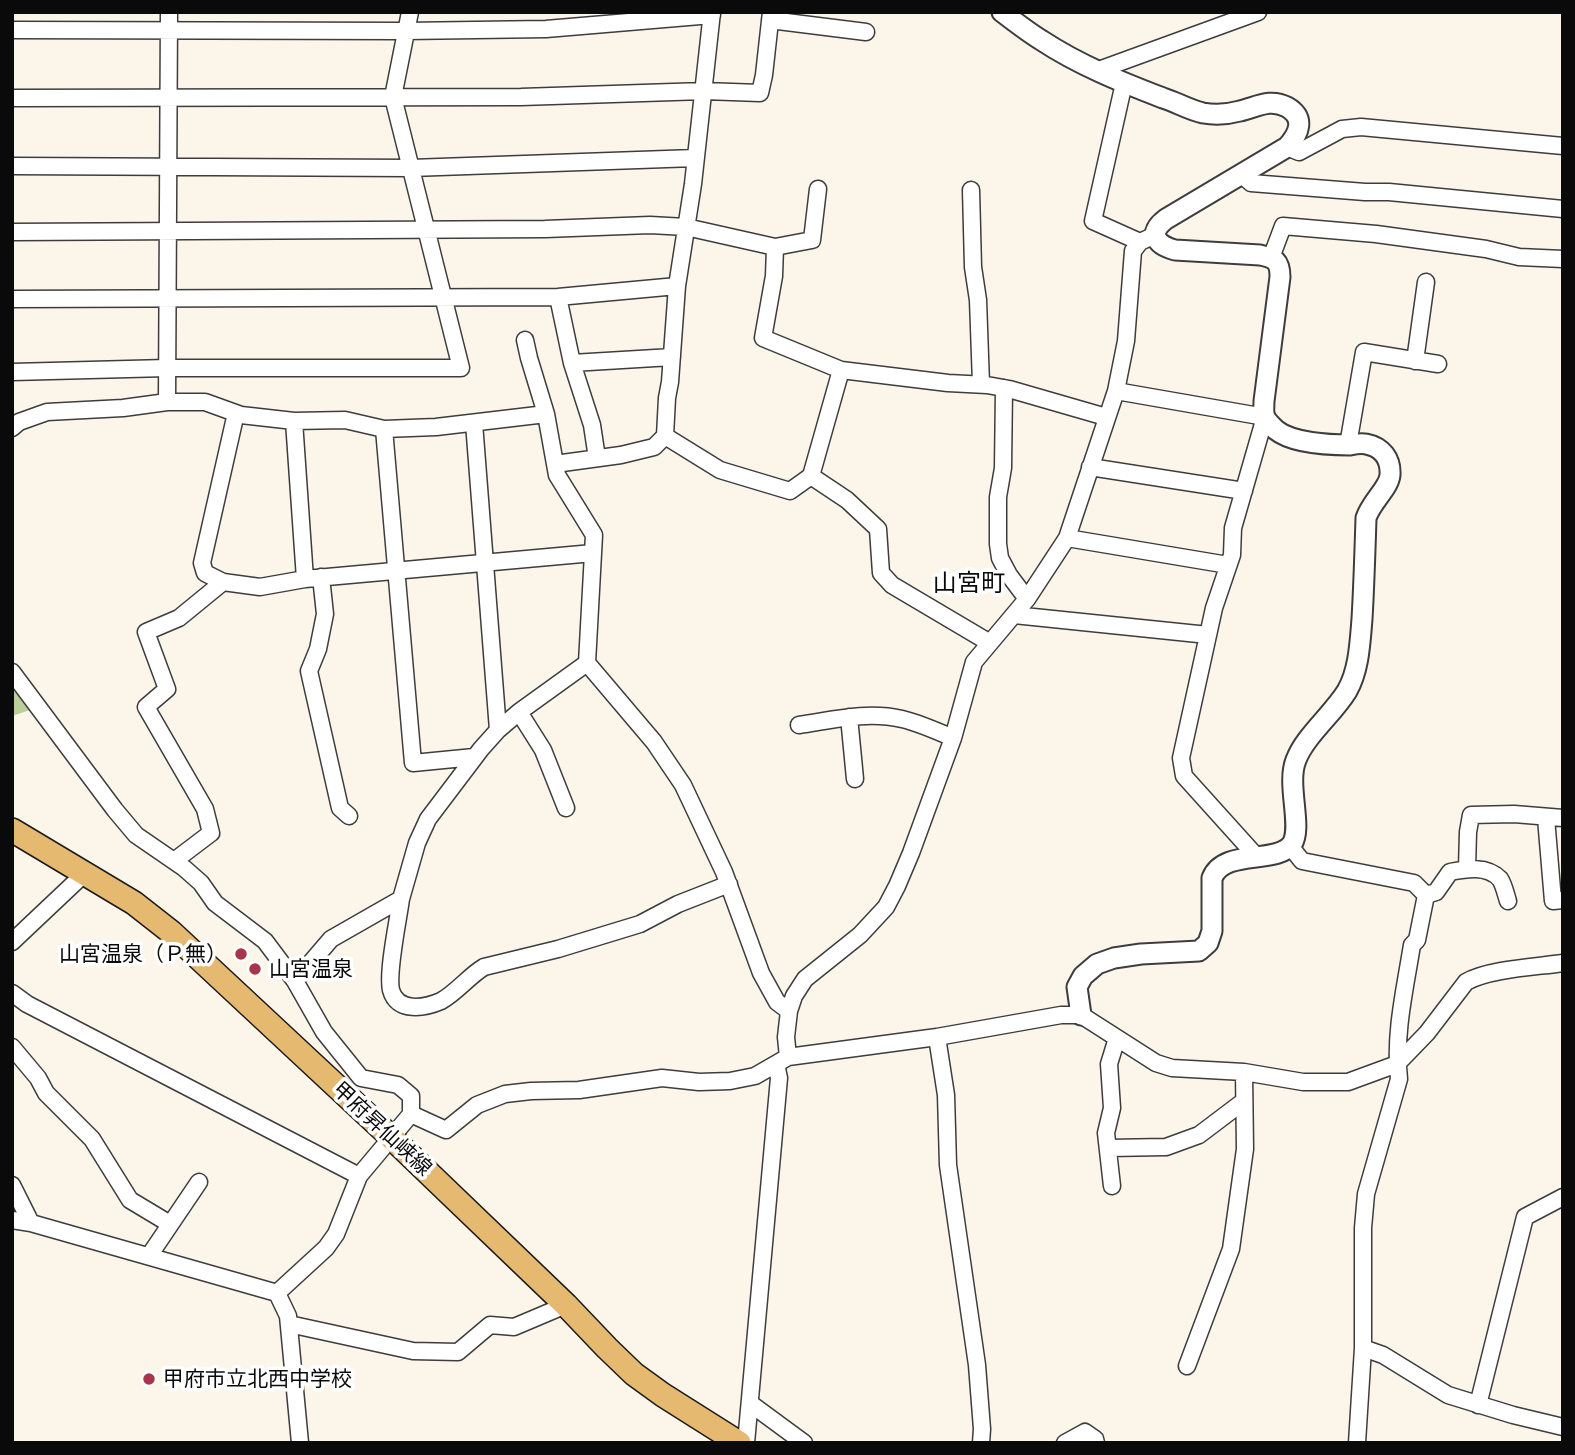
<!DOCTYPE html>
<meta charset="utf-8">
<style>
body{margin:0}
#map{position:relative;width:1575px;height:1455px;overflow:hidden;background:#fcf6ea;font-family:"Playfair Display",serif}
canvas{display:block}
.frame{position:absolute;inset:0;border:14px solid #0a0a0a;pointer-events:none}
</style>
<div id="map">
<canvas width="1575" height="1455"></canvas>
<div class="frame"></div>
</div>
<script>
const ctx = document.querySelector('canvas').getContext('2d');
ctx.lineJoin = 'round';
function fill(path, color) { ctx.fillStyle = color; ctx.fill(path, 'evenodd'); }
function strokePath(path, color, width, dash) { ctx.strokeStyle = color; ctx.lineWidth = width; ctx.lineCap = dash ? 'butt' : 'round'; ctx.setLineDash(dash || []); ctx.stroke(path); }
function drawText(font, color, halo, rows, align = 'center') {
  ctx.font = font + ' "Playfair Display","Noto Sans JP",serif'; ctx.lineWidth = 7; ctx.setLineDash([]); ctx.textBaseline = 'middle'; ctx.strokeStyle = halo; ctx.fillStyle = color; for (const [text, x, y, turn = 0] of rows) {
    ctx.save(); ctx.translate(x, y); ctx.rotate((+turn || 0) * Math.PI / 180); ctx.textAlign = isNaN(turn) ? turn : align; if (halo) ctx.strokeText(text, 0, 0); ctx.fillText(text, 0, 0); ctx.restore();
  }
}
fill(new Path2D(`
 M12,684L33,709L12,716Z`), '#bad09a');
const minor = new Path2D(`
 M770,20L866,32
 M12,30L405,31L546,29L712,15
 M1096,71L1258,12
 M1124,83L1093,221L1140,242
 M12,98L521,97L704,91L760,93L764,75L771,12
 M1287,147L1299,152L1342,129L1361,127L1563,146
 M12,166L411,168L695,158
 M1241,174L1251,183L1365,192H1389L1563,209
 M971,190L973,267L978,300L981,384
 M12,232L545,229L650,225L686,227L775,247L812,240L818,189
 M775,247L774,276L763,338L841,370L948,383L987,385L1009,389L1106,417
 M1271,258L1283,226L1376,234L1486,249L1519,257L1563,259
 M558,297L572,363L592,425L597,458
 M12,299L558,297L677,286
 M525,340L529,358L546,414
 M1415,361L1426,282
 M572,363L672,357
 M12,372L167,368H461L393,97L410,12
 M1004,388L1003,468L998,497V544L1000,558L1009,575L1027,599
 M1116,391L1265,417L1233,528L1232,555L1214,608L1181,758L1184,776L1257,857
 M167,402L169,12
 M236,413L202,563L205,573L223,582L260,587L305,579
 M294,421L305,579L593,553
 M474,423L498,730
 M12,428L19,422L47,412L123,408L167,402H205L241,415L294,421L345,420L384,429L436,427L546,414L557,475L594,535L587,663L519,712L498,730L481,749L428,819L417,843L401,899L331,939L295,981
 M384,429L413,763L474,757
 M665,436L720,470L790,491L811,476L841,370
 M1348,445L1364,352L1438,364
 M555,464L621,455L654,447L665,436L667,398L670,382L677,286L693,184L712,12
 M1090,467L1244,491
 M811,476L847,500L878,529L881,573L892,585L990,643
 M1067,538L1228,565
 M321,577L325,614L318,649L309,671L340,808L349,816
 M1014,615L1208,635
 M587,663L654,742L683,785L724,872L761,973L777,1002L789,1011
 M12,672L115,810L136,835L184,868L201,883L215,903L265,941L295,981L324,1032L361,1078L398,1085L411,1096V1114L359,1176L336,1234L326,1248L277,1293L31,1223L12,1220
 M519,712L543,750L566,808
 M849,717L855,779
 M799,725C833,720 867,711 902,719C919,723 937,731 953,738
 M1546,818L1553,901L1563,900
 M1290,846L1302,861L1414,883L1426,895L1417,940L1412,945C1405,989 1394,1034 1399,1079L1366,1194L1363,1228V1348L1357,1443
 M174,861L211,833L205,809L146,707L167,689L146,632L179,618L223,582
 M1467,868L1468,832L1471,815L1514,814L1563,818
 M1426,895L1436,892L1450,872C1466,869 1487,865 1500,879C1504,885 1506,895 1508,901
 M401,899C398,921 387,972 391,990C397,1013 425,1008 441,1001C456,993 469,976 484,967L558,949L640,924L678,904L729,884
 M12,942L84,874
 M12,993L27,1004L359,1176
 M937,1037L946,1095L948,1165L977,1365L982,1429L981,1443
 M12,1047L38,1078L46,1093L92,1139L130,1200L170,1224
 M788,1057L786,1037L789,1011L794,996L805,979L860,935L886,907L897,886L911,853L953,738L974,662L1027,599L1067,538L1116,391L1126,341L1133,251L1140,242L1155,235
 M411,1114L446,1130L477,1105L505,1094L531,1091L579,1090L662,1078L699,1082L730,1081L755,1076L788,1057L937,1037L1061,1015H1081L1156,1063L1172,1068L1244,1072L1303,1082H1348L1397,1064L1427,1033L1466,982C1489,969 1536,967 1563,963
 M1108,1148L1166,1147L1199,1135L1244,1101
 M12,1185L31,1223
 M1112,1186L1106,1133L1112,1108L1109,1064L1117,1038
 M149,1256L199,1182
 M277,1293L288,1316L300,1443
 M289,1324L413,1351L458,1352L490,1325L514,1327L566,1305
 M1363,1348L1383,1355L1448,1395L1513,1415L1563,1427
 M1187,1366L1231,1249L1245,1149L1244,1072
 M751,1404L804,1443
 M1478,1405L1525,1217L1563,1197
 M746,1443L779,1078L776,1064
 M1065,1443L1085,1432L1095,1439L1096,1443`);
const tertiary = new Path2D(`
 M1002,12C1015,22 1028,32 1041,40C1079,65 1121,82 1163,98C1176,102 1189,110 1203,113C1215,115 1229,114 1240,111C1257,107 1270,98 1287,107C1306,118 1299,134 1287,147L1166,219C1147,233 1156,245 1175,250L1260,255C1275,258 1280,261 1280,277L1264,401C1264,406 1263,413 1265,417C1267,422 1272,426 1276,430C1292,443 1329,445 1350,445C1355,444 1361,443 1366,444C1382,447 1391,459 1390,475C1389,488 1371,502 1366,518C1365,551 1364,585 1362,619C1360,643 1359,670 1347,691C1333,714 1305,736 1296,760C1286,784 1303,827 1292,844C1277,865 1224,848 1212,878V931L1208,943L1199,951L1141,954L1114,958L1097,964L1083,976L1077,987L1081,1015`);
const primary = new Path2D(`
 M12,830L134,903L171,932L392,1138L566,1305L607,1348L634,1374L663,1395L739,1443`);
strokePath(minor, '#3d3d3d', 19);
strokePath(tertiary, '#3d3d3d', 23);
strokePath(primary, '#1b1b1b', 26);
strokePath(minor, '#fff', 16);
strokePath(tertiary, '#fff', 19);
strokePath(primary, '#e6b970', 23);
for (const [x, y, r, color] of [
 [241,954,7,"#a7354b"],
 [255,969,7,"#a7354b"],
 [149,1379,7,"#a7354b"]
]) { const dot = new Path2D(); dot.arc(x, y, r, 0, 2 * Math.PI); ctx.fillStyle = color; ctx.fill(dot); strokePath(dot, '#fff', 2.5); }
drawText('21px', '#0a0a0a', '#fff', [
 ["山宮温泉（Ｐ無）",227,954,"right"],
 ["山宮温泉",269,969],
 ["甲府市立北西中学校",163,1379]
], 'left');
drawText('21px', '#0a0a0a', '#fff', [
 ["甲府昇仙峡線",382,1129,43]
]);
drawText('24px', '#0a0a0a', '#fff', [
 ["山宮町",969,584]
]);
</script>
